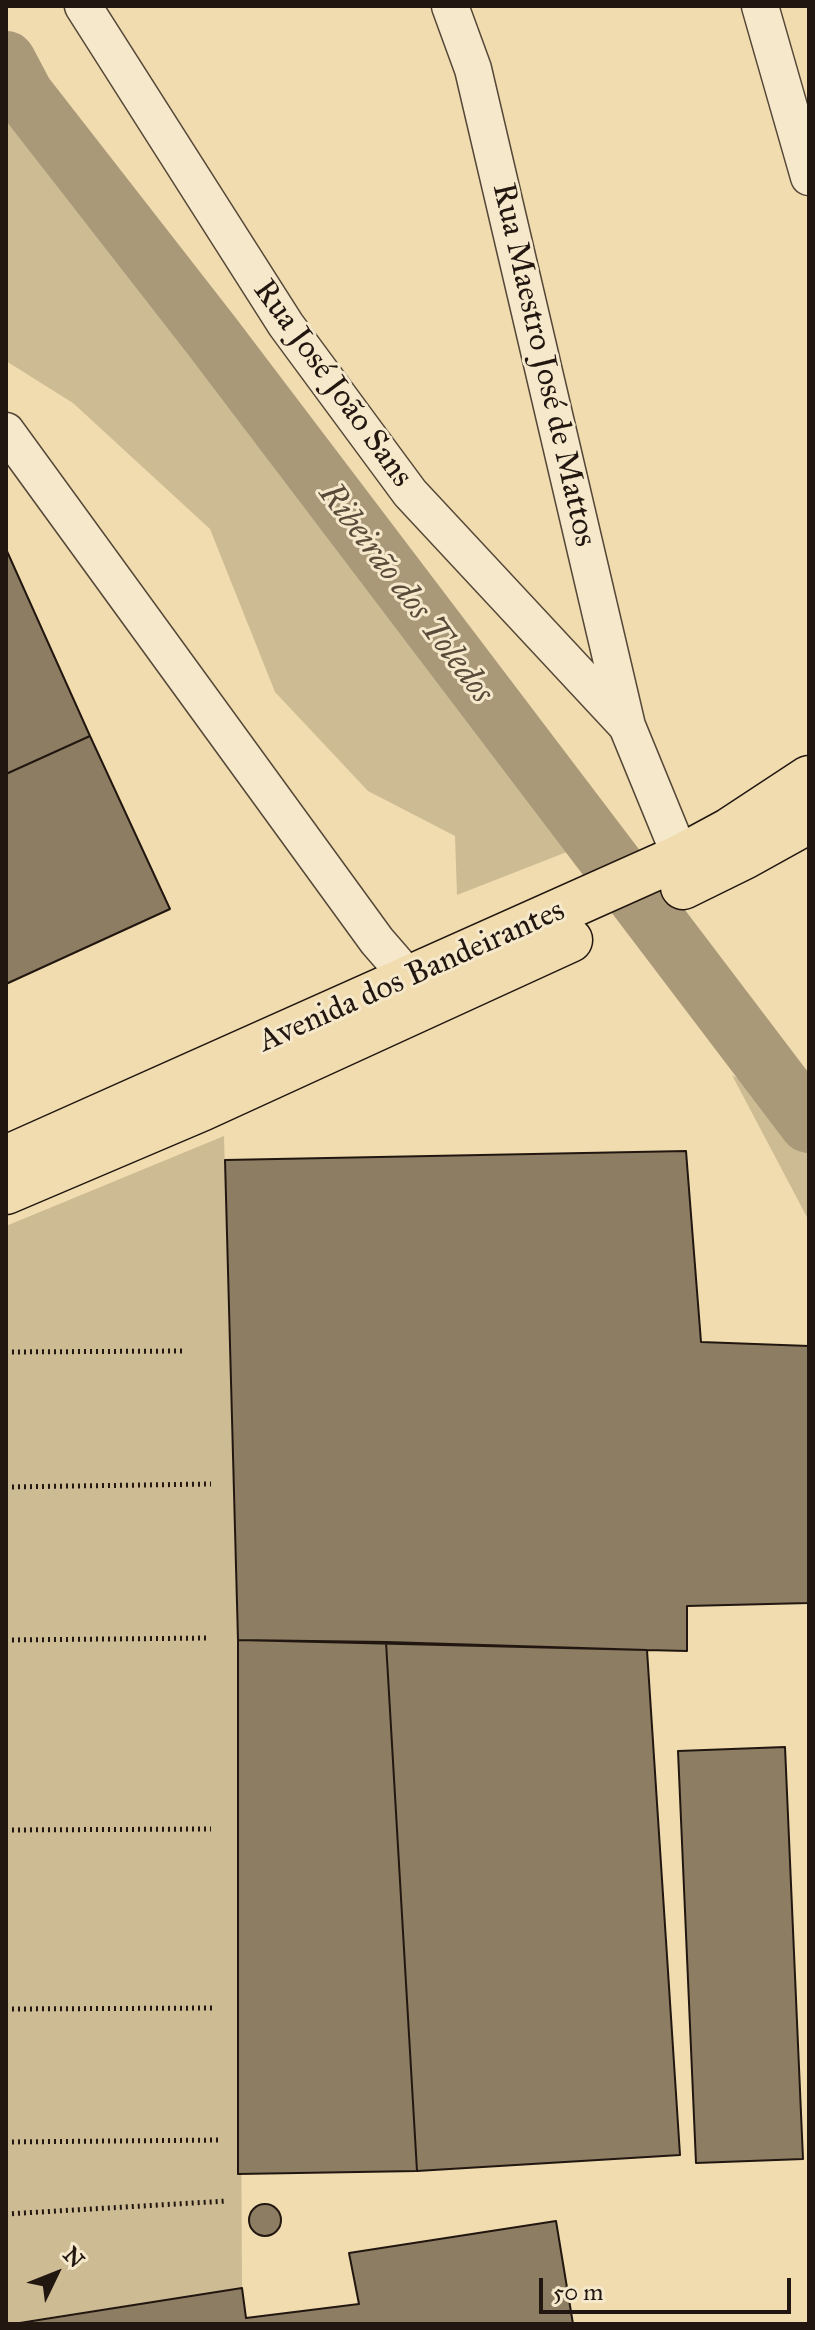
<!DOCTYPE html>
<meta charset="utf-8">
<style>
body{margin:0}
#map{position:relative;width:815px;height:2330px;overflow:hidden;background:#f0dcaf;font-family:"IM FELL Great Primer",serif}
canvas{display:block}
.frame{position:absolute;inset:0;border:8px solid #221710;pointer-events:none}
.north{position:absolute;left:16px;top:2234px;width:80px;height:80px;-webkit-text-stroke:6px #f5e8cb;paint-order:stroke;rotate:47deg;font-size:22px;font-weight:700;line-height:32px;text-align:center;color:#221710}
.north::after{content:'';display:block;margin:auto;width:28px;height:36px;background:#221710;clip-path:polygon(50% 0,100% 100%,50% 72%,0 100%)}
.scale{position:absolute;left:539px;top:2278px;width:252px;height:36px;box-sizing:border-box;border:4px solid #221710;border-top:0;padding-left:10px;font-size:24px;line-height:28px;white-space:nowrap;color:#221710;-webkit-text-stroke:6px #f5e8cb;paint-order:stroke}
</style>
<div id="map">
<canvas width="815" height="2330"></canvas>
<div class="frame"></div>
<div class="north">N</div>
<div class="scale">50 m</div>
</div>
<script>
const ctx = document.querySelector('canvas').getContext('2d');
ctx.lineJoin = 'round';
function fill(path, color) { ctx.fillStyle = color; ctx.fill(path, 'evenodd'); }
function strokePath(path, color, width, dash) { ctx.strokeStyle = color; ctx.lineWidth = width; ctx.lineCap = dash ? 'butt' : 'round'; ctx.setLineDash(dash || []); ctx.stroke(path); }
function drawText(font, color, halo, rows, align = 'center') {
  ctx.font = font + ' "IM FELL Great Primer",serif'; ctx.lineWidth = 6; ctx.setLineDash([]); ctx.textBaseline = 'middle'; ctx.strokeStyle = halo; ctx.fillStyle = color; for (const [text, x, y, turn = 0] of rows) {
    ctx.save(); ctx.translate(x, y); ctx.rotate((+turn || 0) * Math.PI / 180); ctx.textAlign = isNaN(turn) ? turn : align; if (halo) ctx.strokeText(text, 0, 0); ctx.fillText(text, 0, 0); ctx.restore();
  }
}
fill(new Path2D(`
 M6,61L24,95L211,335L595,841L457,895L455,836L368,791L275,692L210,529L73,403L6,361Z
 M732,1075L809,1121V1221Z
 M224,1136L239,1709L242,2288L6,2324V1226Z`), '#cdbb94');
strokePath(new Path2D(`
 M6,61L24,95L211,335L809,1123`), '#aa9979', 60);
const building = new Path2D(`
 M6,549L90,736L6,774Z
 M90,736L170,909L6,984V774Z
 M686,1151L701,1342L809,1346V1603L687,1606V1651L238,1640L225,1160Z
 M238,1640L386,1642L417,2171L238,2174Z
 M386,1642L647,1650L680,2155L417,2171Z
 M785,1747L803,2159L696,2163L678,1751Z
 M249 2220a16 16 0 1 1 32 0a16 16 0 1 1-32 0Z
 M556,2221L573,2324H13L242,2288L246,2318L359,2304L349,2253Z`);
fill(building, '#8d7d63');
strokePath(building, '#221710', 2);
const minor = new Path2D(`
 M83,6L286,325L410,493L626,725
 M450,6L473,69L627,726L691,882
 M760,6L809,177
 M6,431L377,941L410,979`);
const major = new Path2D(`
 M683,887L744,857L809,821
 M6,1158L680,857L730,830L809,778
 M6,1192L201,1109L570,940`);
strokePath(minor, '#564838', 39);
strokePath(major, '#221710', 47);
strokePath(new Path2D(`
 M6,1352L185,1351
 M6,1487L211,1484
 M6,1640L210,1638
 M6,1830L211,1829
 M6,2009L216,2008
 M6,2142L221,2140
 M6,2214L227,2201`), '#221710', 5, [2, 4]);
strokePath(minor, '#f5e8cb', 36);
strokePath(major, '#f0dcaf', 44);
drawText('32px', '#221710', '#f5e8cb', [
 ["Rua Maestro José de Mattos",543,365,77],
 ["Rua José João Sans",332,384,54],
 ["Avenida dos Bandeirantes",412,977,-24]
]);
drawText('italic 34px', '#584b3a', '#f5e8cb', [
 ["Ribeirão dos Toledos",405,594,53]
]);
</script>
